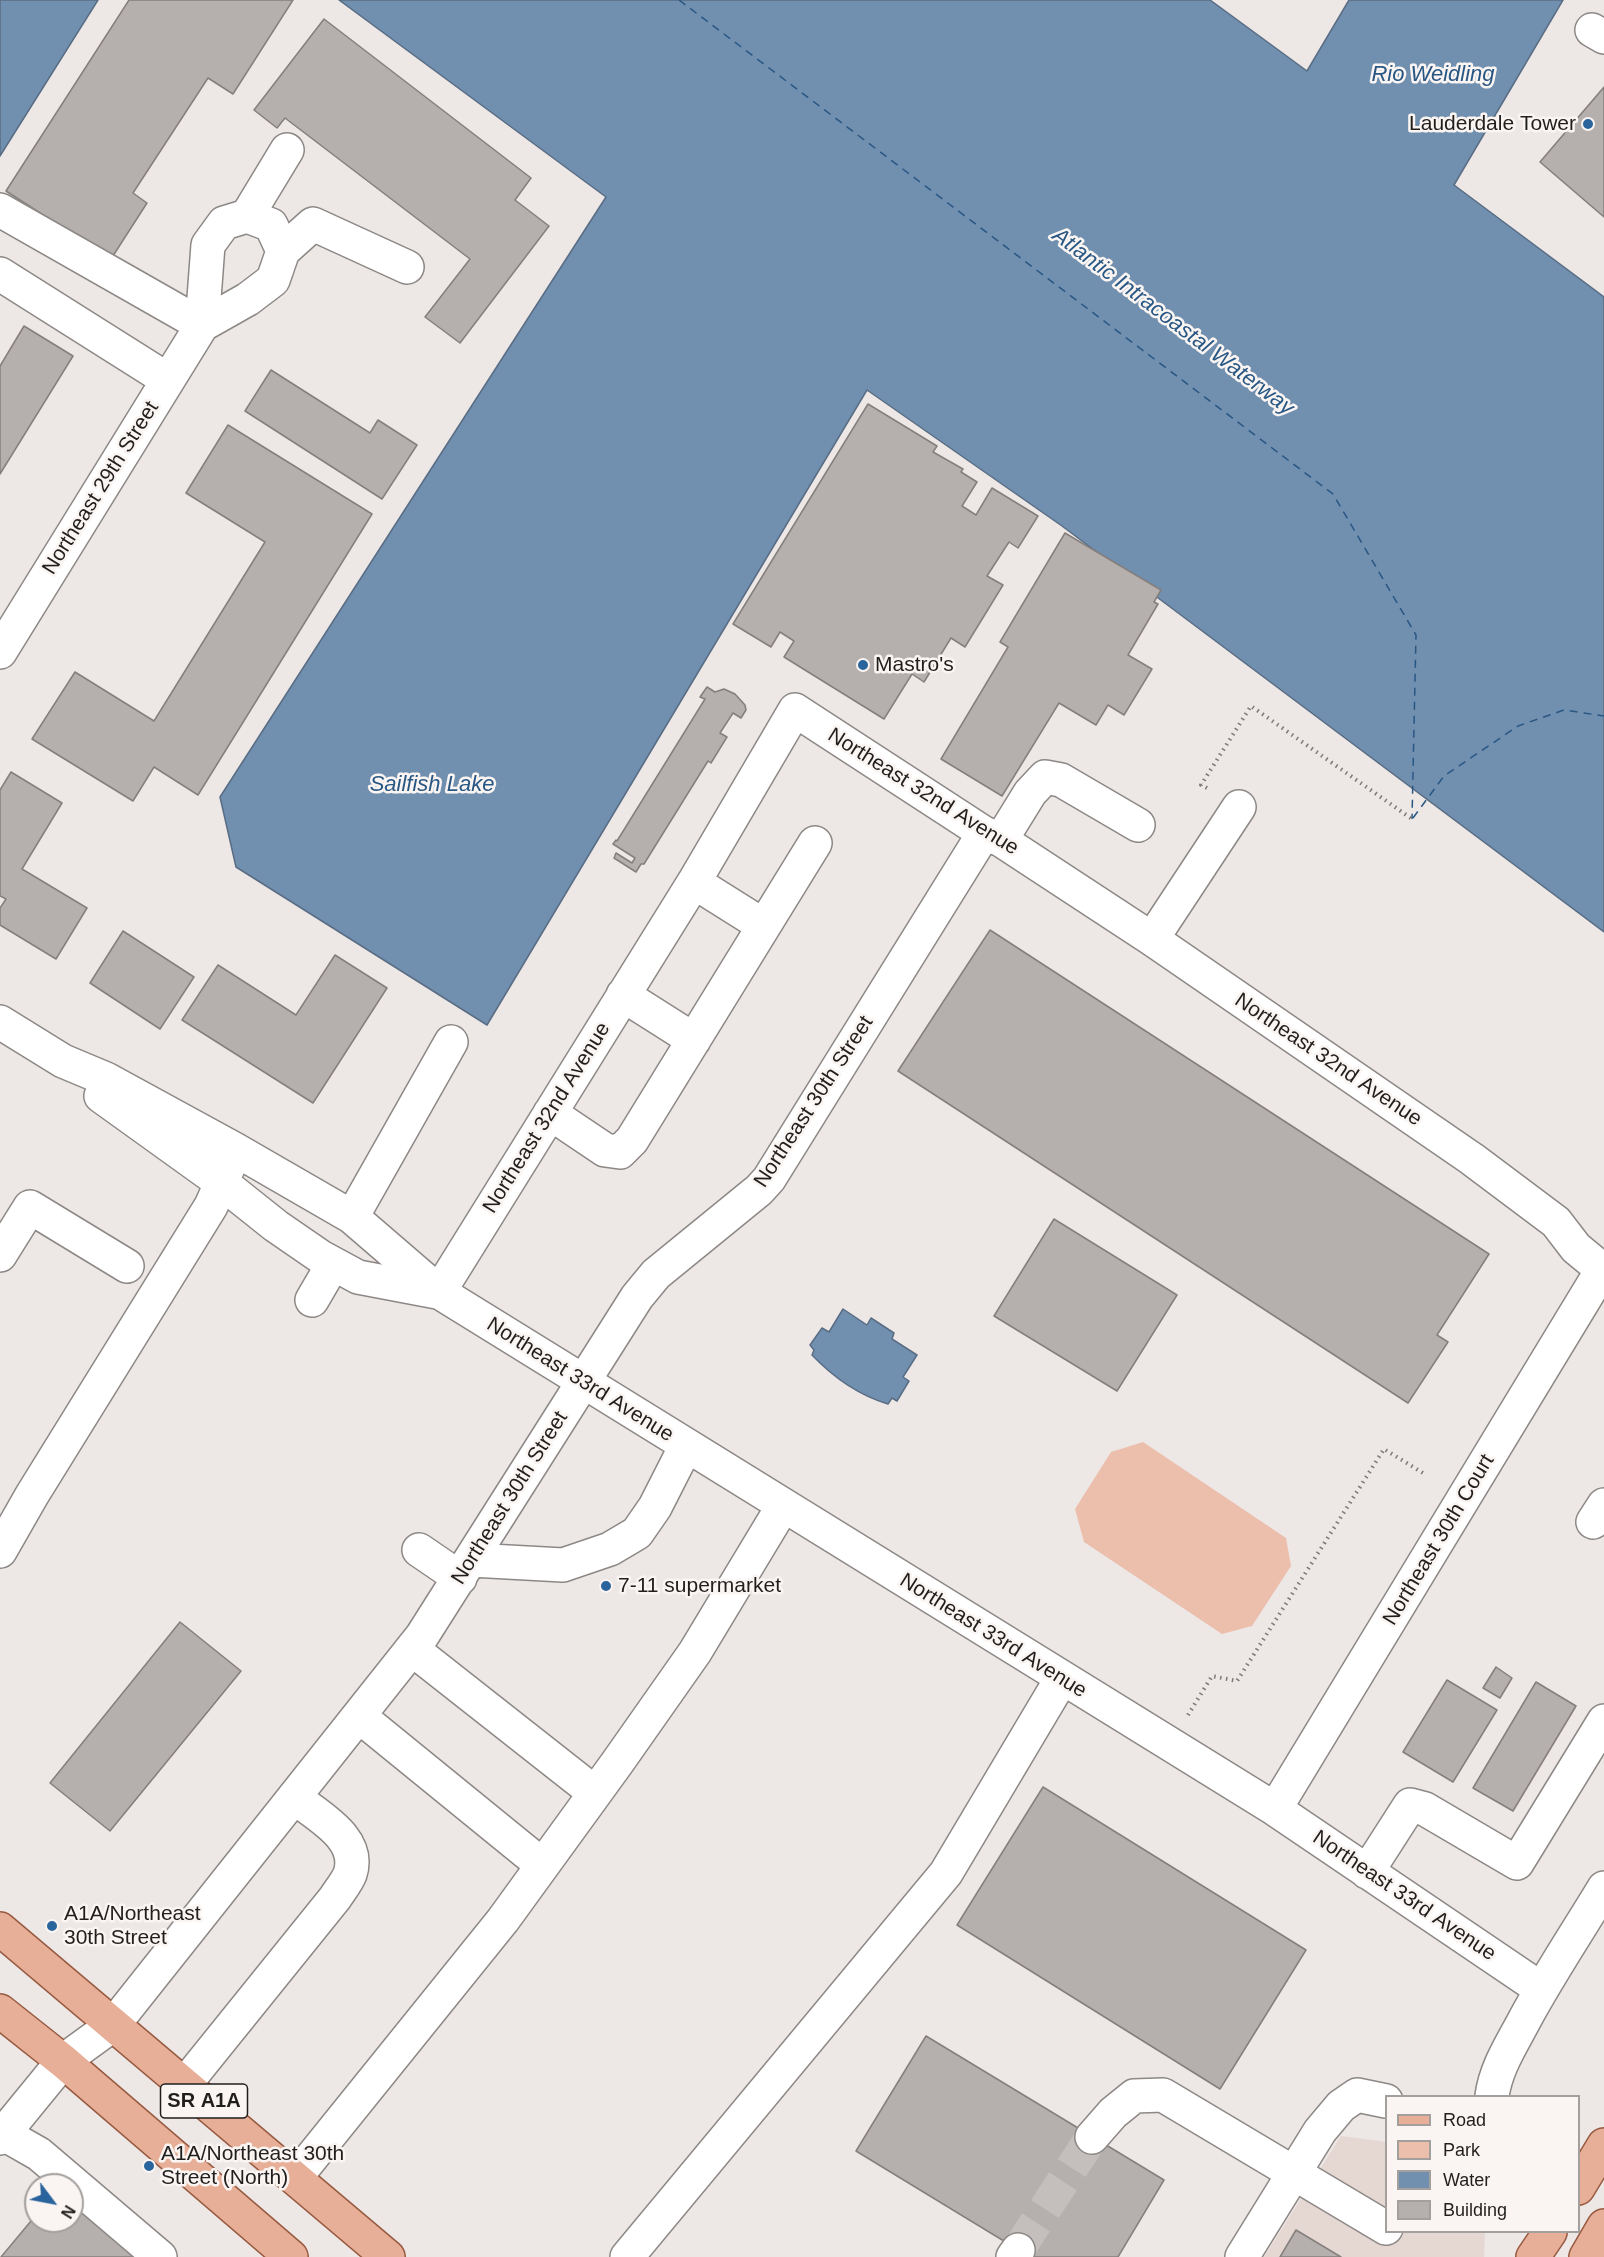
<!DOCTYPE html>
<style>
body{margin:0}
#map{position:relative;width:1604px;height:2257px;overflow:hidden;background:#ede7e5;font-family:Helvetica,sans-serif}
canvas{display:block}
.legend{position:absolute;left:1385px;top:2095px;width:195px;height:138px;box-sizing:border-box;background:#faf5f2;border:2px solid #a39f9d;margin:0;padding:8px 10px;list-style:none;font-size:18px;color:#211f1e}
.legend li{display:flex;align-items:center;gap:12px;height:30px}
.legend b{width:30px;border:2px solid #a39f9d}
.north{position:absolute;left:24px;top:2173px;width:60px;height:60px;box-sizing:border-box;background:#faf5f2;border:2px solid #a39f9d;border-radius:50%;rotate:122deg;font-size:16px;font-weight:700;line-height:24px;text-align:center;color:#211f1e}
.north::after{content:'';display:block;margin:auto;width:21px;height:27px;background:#2a649c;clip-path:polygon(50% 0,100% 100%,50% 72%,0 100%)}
</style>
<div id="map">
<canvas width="1604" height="2257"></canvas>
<ul class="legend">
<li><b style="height:8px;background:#e7af97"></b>Road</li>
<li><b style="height:16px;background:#ecbfad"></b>Park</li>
<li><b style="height:16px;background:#718faf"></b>Water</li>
<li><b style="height:16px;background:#b5afad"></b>Building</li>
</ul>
<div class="north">N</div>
</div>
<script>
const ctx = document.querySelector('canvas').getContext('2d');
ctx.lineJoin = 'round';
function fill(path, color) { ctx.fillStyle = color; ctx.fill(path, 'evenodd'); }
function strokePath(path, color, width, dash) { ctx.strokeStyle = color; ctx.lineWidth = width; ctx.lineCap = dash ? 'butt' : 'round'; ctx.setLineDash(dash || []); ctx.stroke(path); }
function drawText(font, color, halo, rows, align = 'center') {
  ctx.font = font + ' Helvetica,sans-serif'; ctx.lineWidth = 5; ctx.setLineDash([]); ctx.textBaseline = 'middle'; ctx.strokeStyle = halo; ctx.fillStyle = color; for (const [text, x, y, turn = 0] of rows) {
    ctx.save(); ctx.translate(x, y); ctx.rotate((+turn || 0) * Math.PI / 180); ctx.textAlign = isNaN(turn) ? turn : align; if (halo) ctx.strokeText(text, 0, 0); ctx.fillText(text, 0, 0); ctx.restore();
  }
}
fill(new Path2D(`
 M1341,2136L1386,2142V2232H1485L1484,2257H1264Z`), '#e5d7d2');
fill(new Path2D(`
 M1143,1442L1286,1538L1291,1566L1252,1626L1222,1634L1084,1542L1075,1509L1111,1452Z`), '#ecbfad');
const water = new Path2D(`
 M0,0H98L0,156Z
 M339,0H1210L1307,71L1349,0H1563L1454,185L1604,297V932L1062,526L867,390L487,1025L236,867L220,797L606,197Z
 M843,1309L867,1325L871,1318L894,1333L892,1339L917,1355L903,1377L909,1381L897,1401L892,1398L888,1404C858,1395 833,1377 812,1355L814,1350L810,1345L822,1328L829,1332Z`);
fill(water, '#718faf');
strokePath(water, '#596d84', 1.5);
strokePath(new Path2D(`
 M679,0L1333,494L1416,635L1412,819
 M1413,818L1444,776L1518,726L1564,710L1604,716`), '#295784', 1.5, [8, 6]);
const building = new Path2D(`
 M129,0H293L233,94L208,78L133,193L147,203L111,259L6,191Z
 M324,19L531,178L515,200L549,226L460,343L425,317L470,259L285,118L277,128L254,110Z
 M1604,87V217L1540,162Z
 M24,326L73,356L0,474V366Z
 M271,370L370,433L378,420L417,445L382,499L245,411Z
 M868,404L937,446L933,452L963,469L961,472L977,482L962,506L976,515L992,488L1038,516L1018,548L1009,542L987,576L1003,585L965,647L951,638L924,682L912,674L884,719L784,657L794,641L780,632L771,647L733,624Z
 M228,425L372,514L198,795L154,767L133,801L32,739L75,672L154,721L265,542L186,493Z
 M1065,533L1161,590L1154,602L1158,604L1128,655L1152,669L1124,715L1108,705L1096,725L1059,703L1002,796L941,759L1008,647L1000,642Z
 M707,687L715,692L724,689L735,694L745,705L746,710L741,718L733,713L720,733L727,737L711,763L708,761L644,864H641L636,872L614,858L616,853L632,863L635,858L613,844L616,840L617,841L705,699L700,697Z
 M11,772L62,803L22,869L87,908L56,959L0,925V908L6,899L0,896V790Z
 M990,930L1489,1254L1437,1335L1448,1342L1408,1403L898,1071Z
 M123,931L194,977L160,1029L90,983Z
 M335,955L387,988L313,1103L182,1020L218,965L296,1015Z
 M1054,1219L1177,1295L1117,1391L994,1316Z
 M180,1622L241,1671L110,1831L50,1783Z
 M1496,1667L1512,1678L1500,1698L1483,1688Z
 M1447,1680L1497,1710L1453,1782L1403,1752Z
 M1536,1682L1576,1706L1513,1811L1473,1788Z
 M1043,1787L1306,1950L1220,2089L957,1925Z
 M926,2036L1164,2180L1118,2257H1030L856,2151Z
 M72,2202L136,2257H1L36,2215V2221H72Z
 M1296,2230L1341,2257H1280Z`);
fill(building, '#b5afad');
strokePath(building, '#847f7d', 1.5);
strokePath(new Path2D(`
 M1018,2250L1092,2137`), '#c4bfbd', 33, [33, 16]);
const minor = new Path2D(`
 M1592,30L1604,37
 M0,210L202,325
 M247,216L287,150
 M283,251L313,224L407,267
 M0,274L168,380
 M0,652L202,325L208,245L224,223L247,216L271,225L283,251L273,280L248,299L202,325
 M1001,840L1030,793L1045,777L1061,780L1138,825
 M694,882L764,926
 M1152,939L1239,807
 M623,995L694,1040
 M0,1022L63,1061L106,1079L236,1150L352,1217L439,1292L1275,1809L1541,1989
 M101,1096L222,1183L276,1226L321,1257L358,1277L437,1292
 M550,1113L605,1150L620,1152L632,1140L815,843
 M352,1217L451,1042
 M0,1255L30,1207L127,1266
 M439,1292L694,882L795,710L984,833L1001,840L1152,939L1472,1159L1556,1222L1576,1248L1604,1271
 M312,1300L333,1264
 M1593,1522L1604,1505
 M419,1550L460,1578
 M0,1551L32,1495L211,1206L236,1150
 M471,1560L563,1565L610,1549L637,1533L655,1507L686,1446
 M412,1649L595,1793
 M359,1716L542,1865
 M1275,1809L1602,1270
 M1367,1872L1410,1805L1425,1809L1517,1863L1604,1721
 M185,2084L335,1898C340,1890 347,1882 350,1874C362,1838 317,1816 294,1797
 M1492,2096C1496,2067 1512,2044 1526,2017C1550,1973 1578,1931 1604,1888
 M4,2134L39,2154L160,2257
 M1092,2137L1113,2113L1134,2096L1163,2095L1386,2228
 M0,2138L63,2061L114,2024L422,1636L637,1297L656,1274L759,1190L769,1179L984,833
 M295,2178L503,1920L617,1763L695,1652L783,1506
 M627,2257L946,1873L1062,1678
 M1013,2257L1018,2250
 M1242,2257L1320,2131L1341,2106L1357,2095L1386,2101`);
const major = new Path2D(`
 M0,1929L388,2257
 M0,2011L63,2061L291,2257
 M1578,2188L1604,2145
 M1533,2257L1550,2232
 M1586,2257L1604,2226`);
strokePath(minor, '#8d8886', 36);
strokePath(major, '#975a40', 36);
strokePath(new Path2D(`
 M1207,788L1201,785L1251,706L1412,819
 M1188,1715L1212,1676L1237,1681L1384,1449L1423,1473`), '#7d7978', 4, [1.5, 4.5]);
strokePath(minor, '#fff', 33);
strokePath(major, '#e7af97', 33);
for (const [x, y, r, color] of [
 [1588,124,6,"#2a649c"],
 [863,665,6,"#2a649c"],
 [606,1586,6,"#2a649c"],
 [52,1926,6,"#2a649c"],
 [149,2166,6,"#2a649c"]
]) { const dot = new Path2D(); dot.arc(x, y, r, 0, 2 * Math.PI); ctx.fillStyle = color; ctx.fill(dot); strokePath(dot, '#faf5f2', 2); }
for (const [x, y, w] of [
 [204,2101,87]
]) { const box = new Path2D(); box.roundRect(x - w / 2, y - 17, w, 34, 4.5); ctx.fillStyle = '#faf5f2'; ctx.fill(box); strokePath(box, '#211f1e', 1.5); }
drawText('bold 20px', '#211f1e', null, [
 ["SR A1A",204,2101]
]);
drawText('21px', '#211f1e', '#faf5f2', [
 ["Lauderdale Tower",1576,124,"right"],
 ["Mastro's",875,665],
 ["7-11 supermarket",618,1586],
 ["A1A/Northeast",64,1914],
 ["30th Street",64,1938],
 ["A1A/Northeast 30th",161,2154],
 ["Street (North)",161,2178]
], 'left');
drawText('21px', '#211f1e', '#faf5f2', [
 ["Northeast 29th Street",101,488,-58],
 ["Northeast 32nd Avenue",923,792,32],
 ["Northeast 32nd Avenue",1328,1060,34],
 ["Northeast 30th Street",814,1102,-57],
 ["Northeast 32nd Avenue",547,1118,-58],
 ["Northeast 33rd Avenue",580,1380,32],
 ["Northeast 30th Street",510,1498,-58],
 ["Northeast 30th Court",1439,1540,-59],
 ["Northeast 33rd Avenue",993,1636,32],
 ["Northeast 33rd Avenue",1404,1896,34]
]);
drawText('italic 22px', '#295784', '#faf5f2', [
 ["Rio Weidling",1433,75],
 ["Atlantic Intracoastal Waterway",1173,322,37],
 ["Sailfish Lake",432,785]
]);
</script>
